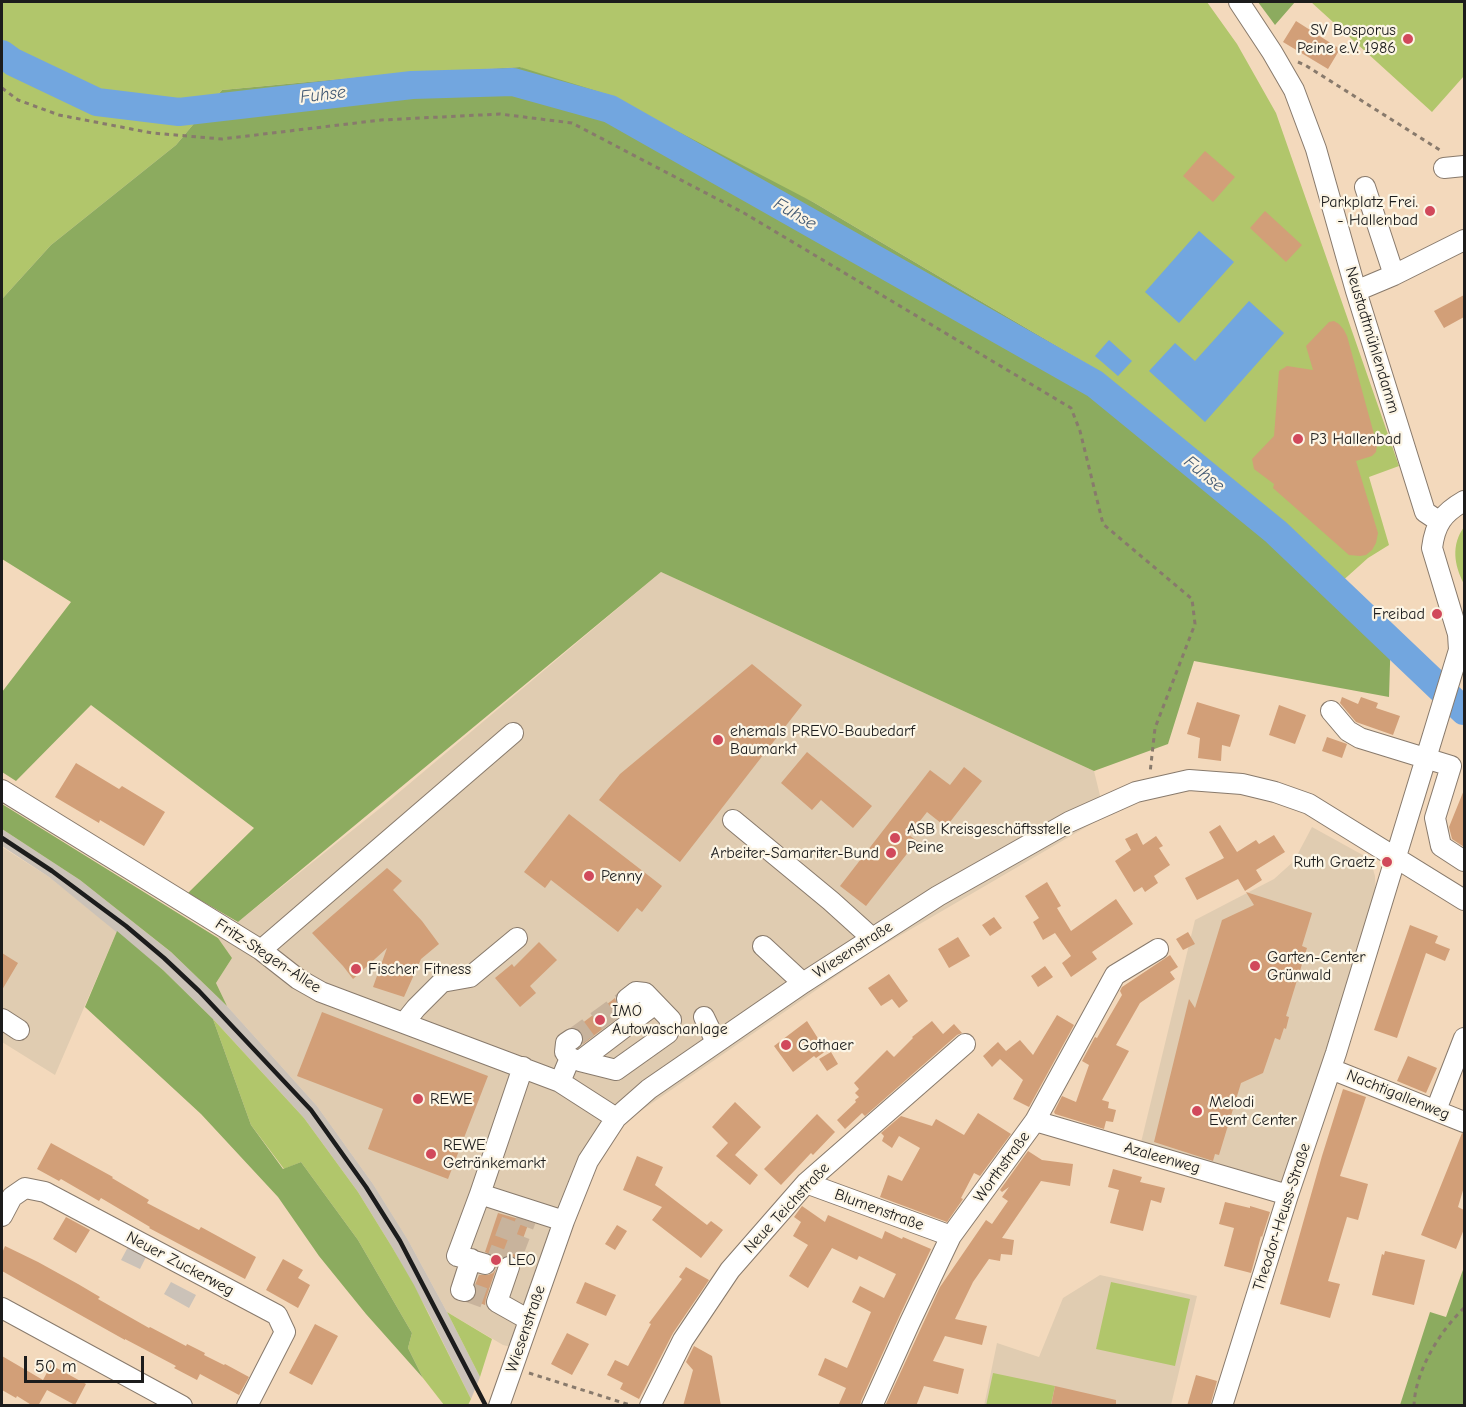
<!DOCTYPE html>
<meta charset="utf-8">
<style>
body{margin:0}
#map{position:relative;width:1466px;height:1407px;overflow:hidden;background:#f3d9bc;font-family:"Comic Neue",sans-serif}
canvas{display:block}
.frame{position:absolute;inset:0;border:3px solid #1c1c1c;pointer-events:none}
.scale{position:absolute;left:24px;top:1356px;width:120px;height:27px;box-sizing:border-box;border:3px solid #1c1c1c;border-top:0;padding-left:8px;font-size:18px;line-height:21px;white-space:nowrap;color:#1c1c1c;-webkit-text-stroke:4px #fcf5e5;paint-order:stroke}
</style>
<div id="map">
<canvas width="1466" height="1407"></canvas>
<div class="frame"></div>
<div class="scale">50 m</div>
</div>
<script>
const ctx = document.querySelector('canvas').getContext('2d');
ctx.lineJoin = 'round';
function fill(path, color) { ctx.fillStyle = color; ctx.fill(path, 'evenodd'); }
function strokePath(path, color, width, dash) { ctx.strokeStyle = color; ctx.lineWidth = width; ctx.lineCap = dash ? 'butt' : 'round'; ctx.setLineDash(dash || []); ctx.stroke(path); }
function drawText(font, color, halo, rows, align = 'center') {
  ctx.font = font + ' "Comic Neue",sans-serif'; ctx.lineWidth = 4.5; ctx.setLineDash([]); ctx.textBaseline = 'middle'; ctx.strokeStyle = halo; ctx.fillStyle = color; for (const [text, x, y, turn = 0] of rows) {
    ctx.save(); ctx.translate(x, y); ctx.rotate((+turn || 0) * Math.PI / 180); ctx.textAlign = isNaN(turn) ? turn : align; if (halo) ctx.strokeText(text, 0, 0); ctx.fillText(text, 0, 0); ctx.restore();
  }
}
fill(new Path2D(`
 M661,572L1094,771L1105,816L870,953L626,1121L599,1161L524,1350L503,1345L447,1312L408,1240L373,1184L317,1106L227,1006L216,983L232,958L218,938L384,805Z
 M1312,827L1370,859L1375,876L1376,902L1280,1200L1137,1159L1195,920L1274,879L1294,861Z
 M2,847L49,877L117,931L55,1075L2,1042Z
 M1100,1275L1197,1296L1171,1405L984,1406L997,1343L1039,1357L1063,1298Z`), '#e0ccb1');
fill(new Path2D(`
 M2,829L80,880L172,953L227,1006L317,1106L373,1184L408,1240L447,1312L480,1377L471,1399L428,1312L392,1247L358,1192L304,1118L213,1019L163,970L49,877L2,846Z
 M128,1247L146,1257L140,1269L121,1260Z
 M171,1282L196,1295L189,1308L164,1294Z`), '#cbc2b8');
fill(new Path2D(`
 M2,2H1207L1237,44L1276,113L1399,466L1369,477L1389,545L1368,558L1339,584L1099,371L813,202L520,67L383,75L222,90L176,145L51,245L2,299Z
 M1311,2H1464V76L1432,112Z
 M1464,527V584C1454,565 1451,545 1464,527Z
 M213,1019L304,1118L358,1192L392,1247L414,1285L471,1399L468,1405H444L423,1378L408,1348L412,1333L358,1240L301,1162L284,1169L251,1125Z
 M1111,1282L1190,1299L1175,1366L1096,1349Z
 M447,1312L492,1339L480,1377Z
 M993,1373L1055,1386L1051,1405L986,1406Z`), '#b1c66b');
fill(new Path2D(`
 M1258,2H1295L1275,25Z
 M520,67L606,94L813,202L1099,371L1276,526L1391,631L1389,697L1194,661L1168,744L1094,771L661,572L238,922L188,893L254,828L91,705L16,781L2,772V692L71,602L2,559V299L51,245L176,145L222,90L383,75Z
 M2,804L218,938L232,958L216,983L227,1006L171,952L80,880L2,829Z
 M117,931L163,970L213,1019L251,1125L283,1169L301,1162L358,1240L412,1333L408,1348L423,1378L366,1314L319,1256L278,1197L201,1114L85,1007Z
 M1464,1267V1405H1400L1430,1312L1446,1317Z`), '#8cab5f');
fill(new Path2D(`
 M1199,231L1234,262L1179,323L1145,292Z
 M1249,301L1284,333L1205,422L1149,371L1175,343L1195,361Z
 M1109,340L1132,361L1118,376L1095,356Z`), '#72a6df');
strokePath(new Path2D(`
 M2,54L13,62L97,102L179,112L412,85L513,82L610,109L1095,384L1276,532L1464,711`), '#72a6df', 28);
fill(new Path2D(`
 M1296,21L1340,49L1328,69L1283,42Z
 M1205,151L1235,177L1213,202L1183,176Z
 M1265,211L1302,245L1286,262L1250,228Z
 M1464,295V317L1444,328L1434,311Z
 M1334,321L1339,324L1344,330L1347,336L1377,445L1376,452L1372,456L1356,461L1378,533L1376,543L1372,550L1366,555L1360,556L1349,555L1273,488L1274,484L1254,469L1252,459L1274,436L1279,371L1287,366L1313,370L1306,346L1329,322Z
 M752,664L802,705L680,862L599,800L620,774Z
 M1342,697L1358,704L1361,697L1378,703L1376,708L1400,716L1393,735L1356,722L1340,703Z
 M1197,702L1240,715L1230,747L1222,745L1221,761L1198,758L1200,738L1187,734Z
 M1279,705L1306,715L1295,744L1269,735Z
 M1327,737L1347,744L1342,758L1322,751Z
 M807,752L872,806L853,828L821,800L812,810L781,783Z
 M76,763L119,789L122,786L165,812L144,846L100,820L99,823L55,797Z
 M964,767L982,781L946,827L927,812L909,835L917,841L866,906L840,886L930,770L950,785Z
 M1464,790V847L1452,839L1449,827Z
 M569,814L662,886L642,912L637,908L618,932L551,880L545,888L524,872Z
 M1220,825L1237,852L1256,840L1259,844L1274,835L1285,852L1256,870L1262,880L1245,891L1238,879L1197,900L1185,878L1224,858L1209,832Z
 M1137,833L1143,845L1156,836L1163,846L1159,848L1170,865L1154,876L1158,883L1145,892L1142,887L1134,892L1115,861L1131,850L1125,839Z
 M387,868L402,881L393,890L422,921L439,944L421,959L404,997L373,987L387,948L353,979L343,966L312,933Z
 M1047,882L1061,906L1057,908L1071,931L1116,899L1133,924L1092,952L1097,959L1071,977L1062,963L1071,956L1055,933L1043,940L1033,922L1039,918L1025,896Z
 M1246,892L1312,913L1302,946L1307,948L1286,1016L1289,1017L1286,1029L1284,1028L1280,1040L1275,1038L1263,1073L1241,1083L1219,1155L1215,1154L1213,1161L1154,1142L1189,999L1195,1008L1222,920L1254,905Z
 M994,917L1002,928L990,936L982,925Z
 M1410,925L1438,936L1435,943L1450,949L1445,961L1426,953L1397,1038L1374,1030Z
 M1188,932L1195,944L1183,950L1176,939Z
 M958,937L970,956L949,968L938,949Z
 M539,942L557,960L530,986L536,993L520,1007L495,978L512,964L514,967Z
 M2,953L18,963L2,990Z
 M1170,955L1178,967L1170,972L1175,979L1140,1003L1116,1045L1129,1051L1102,1100L1109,1102L1108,1108L1116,1110L1113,1122L1106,1121L1104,1129L1055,1114L1054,1112L1062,1096L1076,1102L1089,1065L1082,1061L1095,1037L1097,1038L1122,995L1120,991L1122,987Z
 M1045,966L1053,977L1038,987L1031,976Z
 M889,974L908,1001L899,1008L892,999L881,1006L868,988Z
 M615,998L618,1007L626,1011L583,1044L584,1038L582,1033L576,1028Z
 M322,1012L488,1076L448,1179L368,1149L383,1109L297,1076Z
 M1057,1015L1074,1025L1029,1107L1013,1099L1023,1080L1000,1059L992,1067L983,1056L998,1042L1006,1051L1020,1040L1033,1055Z
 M807,1021L826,1051L816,1058L814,1056L793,1072L774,1046Z
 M932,1021L943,1034L954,1024L962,1033L957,1035L865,1116L862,1113L845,1129L837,1120L856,1102L855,1100L859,1097L855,1093L859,1089L854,1083L887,1050L894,1057L913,1038L912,1037Z
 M831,1052L838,1064L827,1071L819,1059Z
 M1408,1056L1437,1068L1426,1093L1397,1081Z
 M1343,1089L1366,1097L1340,1176L1368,1184L1358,1220L1347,1217L1328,1281L1340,1284L1330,1318L1280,1304L1322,1156Z
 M735,1102L761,1127L735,1155L758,1175L750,1185L716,1156L728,1143L712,1127Z
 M978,1113L1011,1134L980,1176L974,1173L961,1198L963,1199L947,1222L880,1197L888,1175L902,1181L920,1148L899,1136L892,1148L882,1141L884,1136L881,1133L901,1116L932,1126L936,1119L964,1135Z
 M817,1114L835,1132L813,1155L811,1153L781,1185L764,1169Z
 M1462,1133L1464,1134V1187L1458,1207L1464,1210V1229L1456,1249L1421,1235Z
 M51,1143L113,1177L112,1178L149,1200L147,1203L199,1230L201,1227L256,1257L245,1279L149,1228L150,1227L101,1198L99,1201L61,1179L59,1181L37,1169Z
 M1028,1151L1042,1160L1073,1164L1070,1186L1041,1181L1002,1238L1014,1240L1012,1255L1001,1254L1000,1261L989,1259L973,1282L955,1319L987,1326L982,1345L945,1336L933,1361L964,1369L958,1394L924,1386L916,1406H885L940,1287L986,1220L992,1224L1008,1201L1002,1197L1009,1187L1002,1192L1000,1190Z
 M637,1156L663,1167L655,1185L707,1225L711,1221L723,1230L701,1258L652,1220L662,1207L623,1190Z
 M1113,1169L1142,1177L1140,1182L1165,1188L1161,1203L1151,1200L1143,1231L1110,1223L1119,1190L1108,1187Z
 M1225,1202L1250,1208V1206L1270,1212L1262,1237L1261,1236L1251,1273L1224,1266L1234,1228L1219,1224Z
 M802,1206L825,1222L828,1215L882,1239L885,1231L902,1239L903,1237L931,1249L899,1317L861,1401L860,1406H838L846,1388L818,1375L825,1358L847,1368L871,1312L852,1302L860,1286L884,1298L896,1274L859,1256L857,1260L832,1248L808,1288L789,1276L808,1245L793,1236L801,1222L794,1217Z
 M498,1213L529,1222L516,1258L512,1256L506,1255L501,1258L497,1266L496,1261L494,1256L485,1252Z
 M66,1217L90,1230L76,1253L53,1239Z
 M617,1225L627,1231L615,1250L605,1244Z
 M5,1246L38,1262L78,1284L100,1297L98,1299L149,1328L150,1327L186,1346L187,1344L205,1353L204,1355L224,1365L225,1364L249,1377L239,1395L200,1374L197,1380L174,1368L176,1366L125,1339V1340L2,1271V1253Z
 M1385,1251L1425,1260L1414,1305L1372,1295L1382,1254L1384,1255Z
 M283,1259L303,1270L298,1278L310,1285L298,1308L266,1290Z
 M686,1267L709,1280L673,1333L639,1399L620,1389L623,1383L607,1375L615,1360L628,1366L651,1324L649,1323L682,1279L679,1277Z
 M496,1269L486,1298L485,1305L472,1300L477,1293L475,1285L479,1275H488L493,1273Z
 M585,1282L616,1295L606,1316L576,1303Z
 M315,1324L338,1336L312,1385L289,1373Z
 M567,1333L589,1344L572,1375L551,1364Z
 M694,1346L712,1356L721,1406H683L693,1370L686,1362Z
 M2,1356L43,1380L51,1365L86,1384L75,1405L47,1390L38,1406H33L17,1396L16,1398L2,1390Z
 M1196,1375L1217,1381L1210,1406H1187Z
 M1055,1386L1116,1400V1406H1051Z`), '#d29f78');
strokePath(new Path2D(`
 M572,1039L627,999
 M513,1254L526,1220
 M494,1267L513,1216
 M465,1291L493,1301`), '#c8b39c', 20, [20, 10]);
const minor = new Path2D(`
 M1239,2L1272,52L1294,90L1316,149L1356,291L1425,512L1440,522
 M1444,168L1464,166
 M1365,187L1394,275
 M1356,291L1394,275L1464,240
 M1331,711L1348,731L1360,738L1451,766L1435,818L1441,846L1464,861
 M2,790L261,950L298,979L321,992L560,1082L616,1118
 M733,820L831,901L872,938
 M763,946L803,983
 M261,950L513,733
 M704,1017L716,1042
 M2,1019L19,1030
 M404,1023L416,1008L442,982L470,977L517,938
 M570,1058L565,1052L566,1043L572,1039
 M580,1061L616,1070L668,1033L671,1020L645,993L636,992L627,999
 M523,1067L480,1194L564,1221
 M1331,1069L1464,1122
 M560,1082L570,1058L580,1061L655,1004
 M1436,1110L1464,1038
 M1035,1121L1288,1195
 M806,1183L951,1236
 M480,1194L457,1256L485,1264
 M2,1216L12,1197L25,1188L45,1192L277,1315L285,1332L247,1406
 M509,1267L497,1302L529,1320
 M465,1291L461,1290L471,1259
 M2,1308L182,1406
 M499,1406L564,1221L588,1161L616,1118L649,1089L803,983L938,896L1069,822L1136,792L1189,780L1242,784L1275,792L1309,804L1464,900
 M650,1406L683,1340L730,1270L806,1183L965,1044
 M872,1406L910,1322L951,1236L1035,1121L1115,975L1158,949
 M1222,1406L1288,1195L1336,1053L1459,650L1458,634L1432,548C1435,524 1443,513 1464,501`);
strokePath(minor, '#887a6c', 22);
strokePath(new Path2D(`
 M1298,62L1305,65L1443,152
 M2,88L18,100L59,115L152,133L222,139L381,120L500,114L572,123L744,213L1071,408L1080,431L1103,524L1192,599L1195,624L1155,728L1150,773
 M529,1373L633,1406
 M1414,1406C1415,1371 1440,1331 1464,1308`), '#887a6c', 3, [4.5, 4.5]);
strokePath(minor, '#fff', 20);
strokePath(new Path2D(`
 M2,838L52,871L126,926L164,958L199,991L311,1110L366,1187L400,1241L486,1406`), '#1c1c1c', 4.5);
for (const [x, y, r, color] of [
 [1408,39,6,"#d1495b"],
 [1430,211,6,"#d1495b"],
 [1298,439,6,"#d1495b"],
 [1437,614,6,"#d1495b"],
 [718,740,6,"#d1495b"],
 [895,838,6,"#d1495b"],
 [891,853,6,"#d1495b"],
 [1387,862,6,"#d1495b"],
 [589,876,6,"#d1495b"],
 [1255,966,6,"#d1495b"],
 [356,969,6,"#d1495b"],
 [600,1020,6,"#d1495b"],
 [786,1045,6,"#d1495b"],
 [418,1099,6,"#d1495b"],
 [1197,1111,6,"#d1495b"],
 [431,1154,6,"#d1495b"],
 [496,1260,6,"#d1495b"]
]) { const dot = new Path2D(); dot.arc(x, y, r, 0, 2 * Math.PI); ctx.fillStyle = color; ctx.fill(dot); strokePath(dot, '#fcf5e5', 2); }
drawText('16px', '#1c1c1c', '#fcf5e5', [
 ["SV Bosporus",1396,30,"right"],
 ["Peine e.V. 1986",1396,48,"right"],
 ["Parkplatz Frei.",1418,202,"right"],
 ["- Hallenbad",1418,220,"right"],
 ["P3 Hallenbad",1310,439],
 ["Freibad",1425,614,"right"],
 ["ehemals PREVO-Baubedarf",730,731],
 ["Baumarkt",730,749],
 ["ASB Kreisgeschäftsstelle",907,829],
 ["Peine",907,847],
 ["Arbeiter-Samariter-Bund",879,853,"right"],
 ["Ruth Graetz",1375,862,"right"],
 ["Penny",601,876],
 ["Garten-Center",1267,957],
 ["Grünwald",1267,975],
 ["Fischer Fitness",368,969],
 ["IMO",612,1011],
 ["Autowaschanlage",612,1029],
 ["Gothaer",798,1045],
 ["REWE",430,1099],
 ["Melodi",1209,1102],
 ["Event Center",1209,1120],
 ["REWE",443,1145],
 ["Getränkemarkt",443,1163],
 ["LEO",508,1260]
], 'left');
drawText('16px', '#1c1c1c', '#fcf5e5', [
 ["Neustadtmühlendamm",1372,340,73],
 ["Wiesenstraße",853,950,-33],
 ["Fritz-Stegen-Allee",268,956,33],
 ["Nachtigallenweg",1398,1095,22],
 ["Azaleenweg",1162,1158,16],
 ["Worthstraße",1002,1167,-54],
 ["Neue Teichstraße",787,1208,-47],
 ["Blumenstraße",879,1210,20],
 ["Theodor-Heuss-Straße",1282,1217,-72],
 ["Neuer Zuckerweg",180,1264,28],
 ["Wiesenstraße",526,1329,-71]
]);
drawText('italic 18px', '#435a74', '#fcf5e5', [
 ["Fuhse",323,95,-7],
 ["Fuhse",795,214,30],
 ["Fuhse",1204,474,39]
]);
</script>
